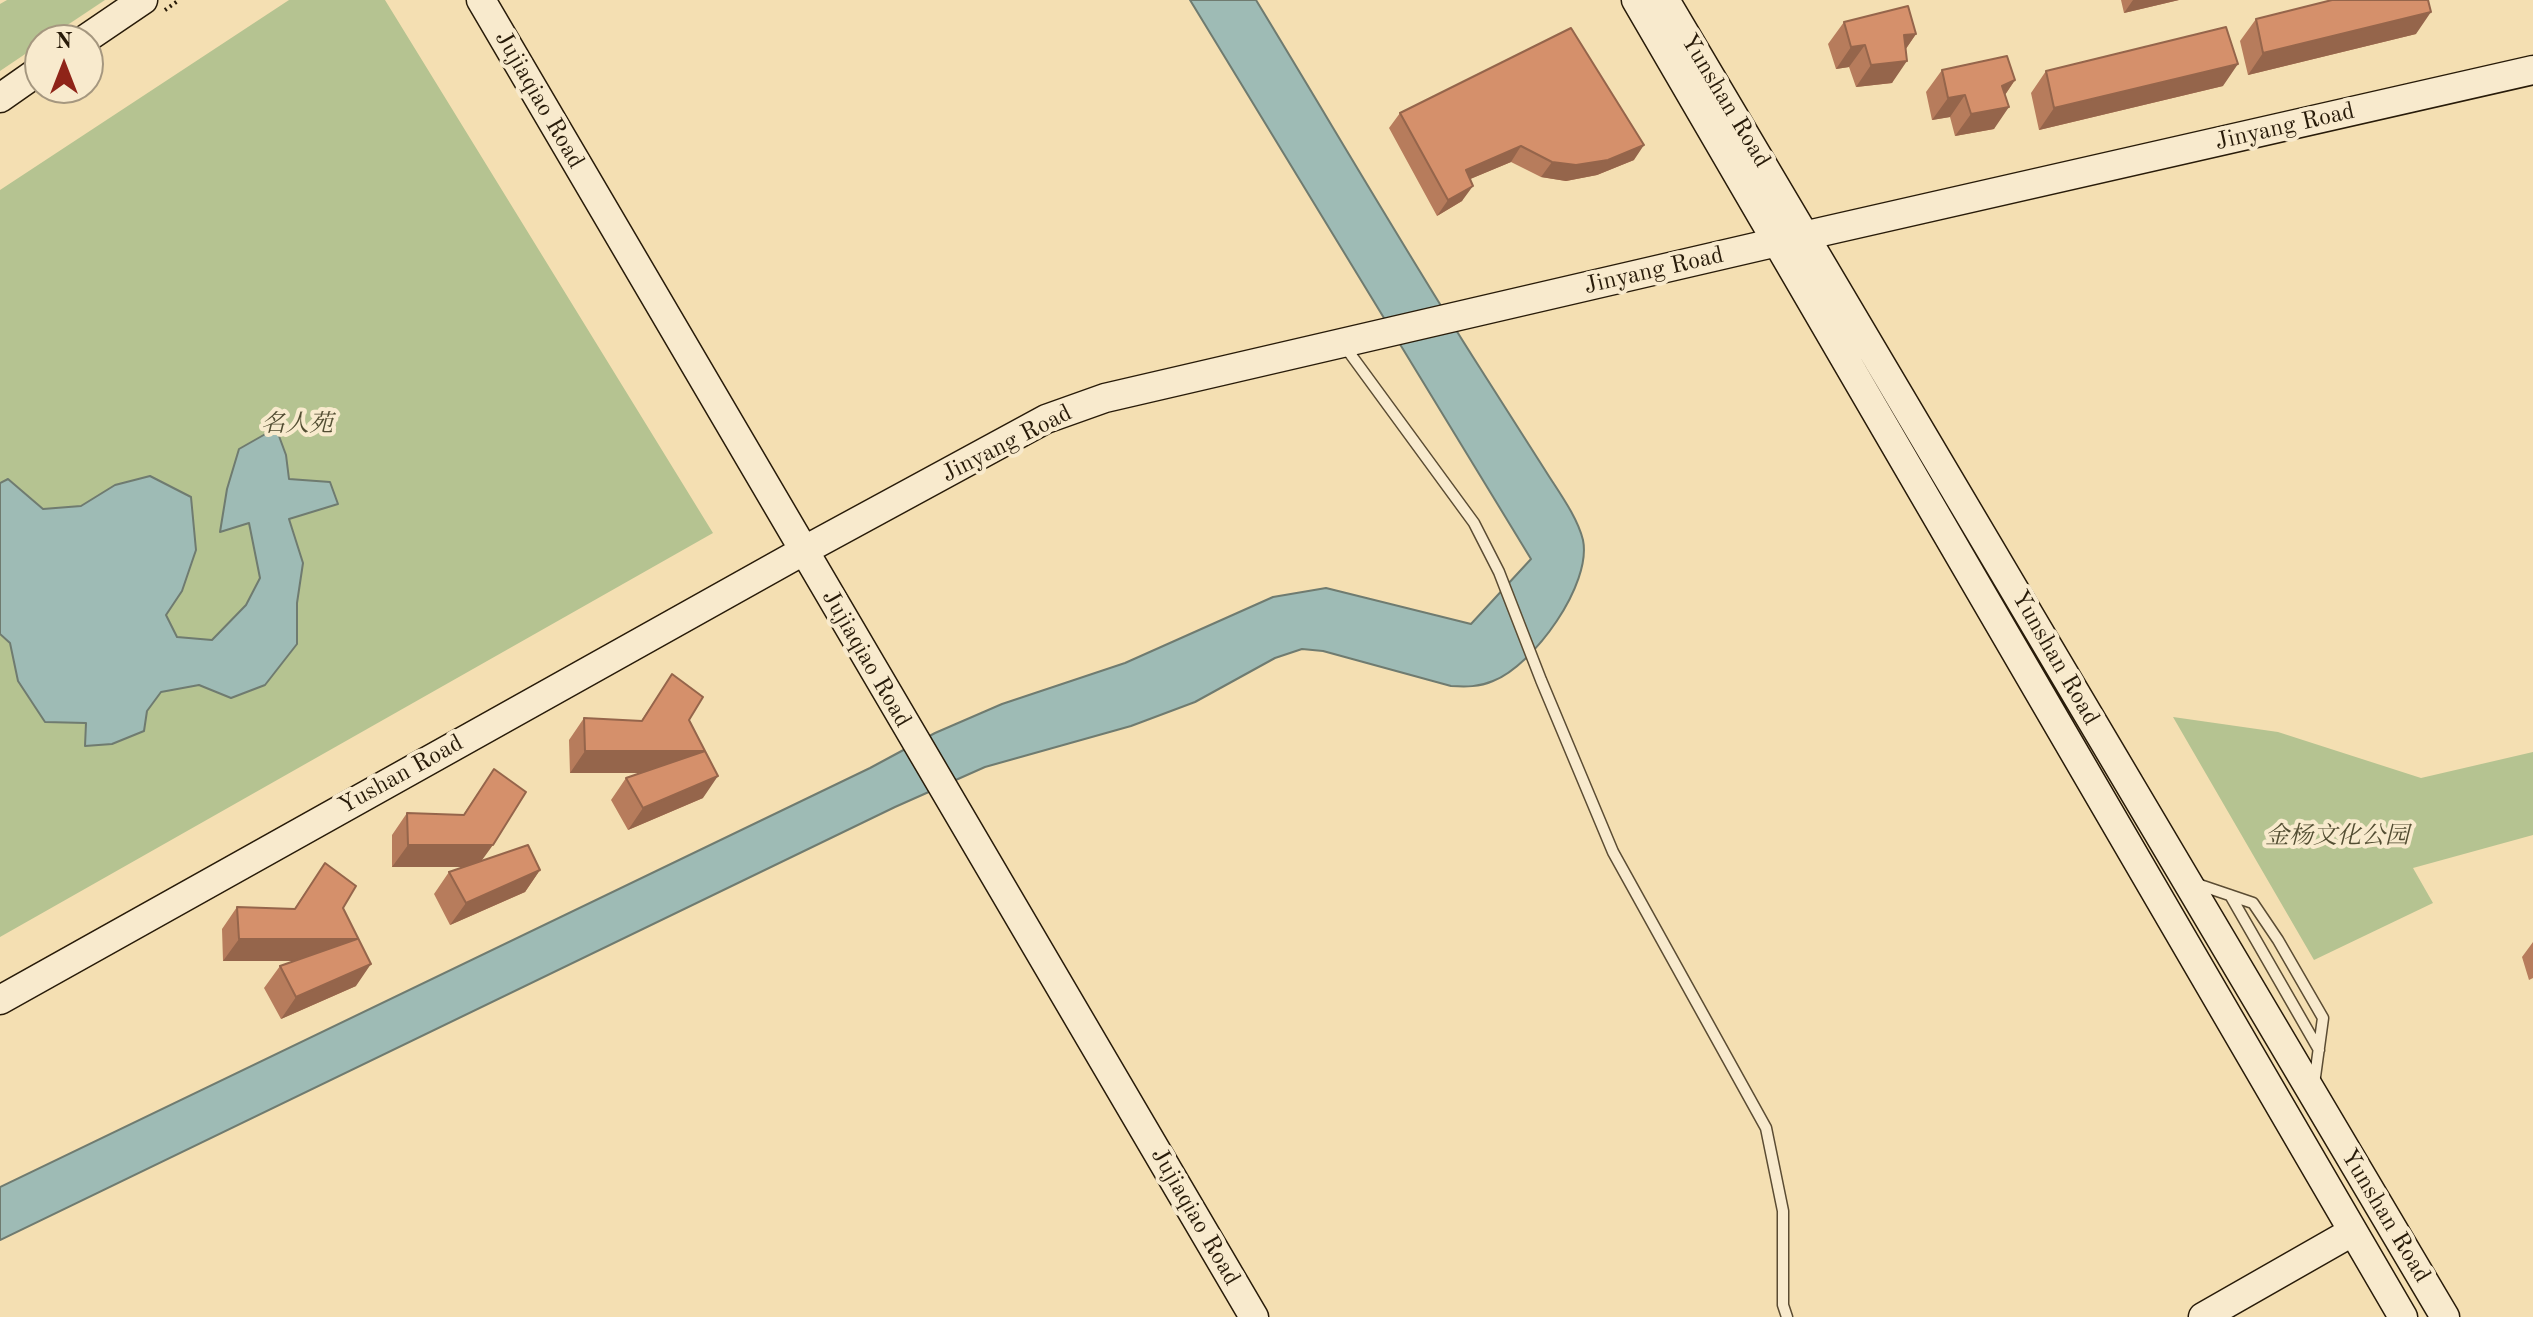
<!DOCTYPE html>
<meta charset="utf-8">
<style>
body{margin:0}
#map{position:relative;width:2533px;height:1317px;overflow:hidden;background:#f4dfb2;font-family:"Old Standard TT",serif}
canvas{display:block}
.north{position:absolute;left:24px;top:24px;width:80px;height:80px;box-sizing:border-box;background:#f8eacd;border:2px solid #a5977f;border-radius:50%;rotate:0deg;font-size:22px;font-weight:700;line-height:32px;text-align:center;color:#281b09}
.north::after{content:'';display:block;margin:auto;width:28px;height:36px;background:#8f2418;clip-path:polygon(50% 0,100% 100%,50% 72%,0 100%)}
</style>
<div id="map">
<canvas width="2533" height="1317"></canvas>
<div class="north">N</div>
</div>
<script>
const ctx = document.querySelector('canvas').getContext('2d');
ctx.lineJoin = 'round';
function fill(path, color) { ctx.fillStyle = color; ctx.fill(path, 'evenodd'); }
function strokePath(path, color, width, dash) { ctx.strokeStyle = color; ctx.lineWidth = width; ctx.lineCap = dash ? 'butt' : 'round'; ctx.setLineDash(dash || []); ctx.stroke(path); }
function drawText(font, color, halo, rows, align = 'center') {
  ctx.font = font + ' "Old Standard TT","Noto Serif SC",serif'; ctx.lineWidth = 8; ctx.setLineDash([]); ctx.textBaseline = 'middle'; ctx.strokeStyle = halo; ctx.fillStyle = color; for (const [text, x, y, turn = 0] of rows) {
    ctx.save(); ctx.translate(x, y); ctx.rotate((+turn || 0) * Math.PI / 180); ctx.textAlign = isNaN(turn) ? turn : align; if (halo) ctx.strokeText(text, 0, 0); ctx.fillText(text, 0, 0); ctx.restore();
  }
}
fill(new Path2D(`
 M7,0H105L45,40H40V44L0,71V4Z
 M289,0H385L713,533L0,937V190Z
 M2173,717L2278,732L2421,778L2533,752V835L2413,868L2433,903L2314,960Z`), '#b5c391');
const water = new Path2D(`
 M1190,0H1256C1331,123 1403,247 1480,368C1502,402 1523,436 1545,470C1558,491 1577,516 1583,540C1592,584 1534,665 1493,681C1479,687 1466,687 1451,686L1323,651L1302,649L1275,658L1195,702L1131,726L985,767L895,807L0,1240V1187L870,768L935,733L1002,704L1125,663L1273,597L1326,588L1471,624L1531,559Z
 M276,428L286,455L289,479L330,482L338,504L289,519L303,563L297,603V644L265,685L231,698L199,685L161,692L147,711L144,731L112,744L85,746L86,723L45,722L18,681L10,643L0,634V483L8,479L43,509L81,506L115,485L150,476L191,497L196,550L182,591L166,615L177,637L212,640L246,605L260,578L249,523L220,532L227,489L239,449Z`);
fill(water, '#9ebbb5');
strokePath(water, '#6f7b70', 2);
const lane = new Path2D(`
 M1343,344L1474,523L1499,572L1541,680L1613,852L1766,1128L1783,1211V1305L1787,1317
 M2194,883L2253,903L2278,940L2323,1018L2314,1084
 M2230,895L2319,1050`);
const secondary = new Path2D(`
 M481,0L1254,1317
 M1636,0L2403,1317
 M1665,0L2445,1317
 M84,40L143,0
 M0,98L40,70
 M0,1000L814,545L1046,419L1105,398L1812,234L2533,70
 M2203,1317L2352,1232`);
strokePath(lane, '#5b4c33', 13);
strokePath(secondary, '#281b09', 31);
strokePath(new Path2D(`
 M165,10L179,0`), '#281b09', 4, [2, 4]);
strokePath(lane, '#f8eacd', 10);
strokePath(secondary, '#f8eacd', 28);
fill(new Path2D(`
 M2121,0H2179L2124,13Z
 M2256,19L2416,34L2248,75L2240,41Z
 M1844,22L1916,34L1905,50L1892,83L1856,87L1849,67L1836,69L1828,44Z
 M1942,70L2015,80L2005,95L1994,129L1955,136L1950,117L1932,120L1926,92Z
 M2046,71L2223,86L2039,130L2031,93Z
 M1400,113L1634,160L1597,175L1566,181L1541,177L1511,162L1470,179L1462,201L1437,216L1389,128Z
 M672,674L689,720L703,798L628,830L611,800L626,778L642,773H570L569,740L584,718L641,721Z
 M494,769L481,861L540,870L525,892L450,925L434,894L449,872L465,867H392V835L407,813L463,815Z
 M325,863L343,908L356,986L281,1019L264,988L280,966L294,961H223L222,929L237,907L294,909Z
 M2533,942V978L2529,980L2522,957Z`), '#b77c5c');
fill(new Path2D(`
 M2133,0H2179L2124,13Z
 M2431,12L2416,34L2248,75L2263,53Z
 M1916,34L1901,56L1904,35Z
 M1865,45L1849,67L1836,69L1851,47Z
 M1907,61L1892,83L1856,87L1871,65Z
 M2238,64L2223,86L2039,130L2054,108Z
 M2015,80L2000,102L2002,86Z
 M1965,95L1950,117L1932,120L1948,98Z
 M2009,107L1994,129L1955,136L1971,114Z
 M1644,145L1634,160L1597,175L1566,181L1541,177L1552,162Z
 M1521,146L1511,162L1456,185L1466,170Z
 M1473,186L1462,201L1437,216L1448,200Z
 M585,751H705L690,773H570Z
 M718,776L703,798L628,830L643,808Z
 M408,845H493L477,867H392Z
 M540,870L525,892L450,925L466,903Z
 M239,939H357L342,961H223Z
 M371,964L356,986L281,1019L296,997Z`), '#95654b');
const building = new Path2D(`
 M2332,0H2428L2431,12L2263,53L2256,19Z
 M1908,6L1916,34L1904,35L1907,61L1871,65L1865,45L1851,47L1844,22Z
 M2226,27L2238,64L2054,108L2046,71Z
 M1571,28L1644,145L1608,160L1576,165L1552,162L1521,146L1466,170L1473,186L1448,200L1400,113Z
 M2007,56L2015,80L2002,86L2009,107L1971,114L1965,95L1948,98L1942,70Z
 M672,674L703,697L689,720L705,751H585L584,718L642,721Z
 M705,751L718,776L643,808L626,778Z
 M494,769L526,792L493,845H408L407,813L464,815Z
 M528,845L540,870L466,903L449,872Z
 M325,863L356,886L343,908L371,964L296,997L280,966L357,939H239L237,907L295,909Z`);
fill(building, '#d5906b');
strokePath(building, '#95654b', 2);
drawText('24px', '#281b09', '#f8eacd', [
 ["Jujiaqiao Road",539,100,60],
 ["Yunshan Road",1725,101,59],
 ["Jinyang Road",2285,127,-13],
 ["Jinyang Road",1654,271,-13],
 ["Jinyang Road",1007,444,-27],
 ["Yunshan Road",2055,658,60],
 ["Jujiaqiao Road",866,659,60],
 ["Yushan Road",401,775,-29],
 ["Yunshan Road",2385,1216,59],
 ["Jujiaqiao Road",1195,1217,60]
]);
drawText('italic 24px', '#524d32', '#f8eacd', [
 ["名人苑",297,425],
 ["金杨文化公园",2337,837]
]);
</script>
